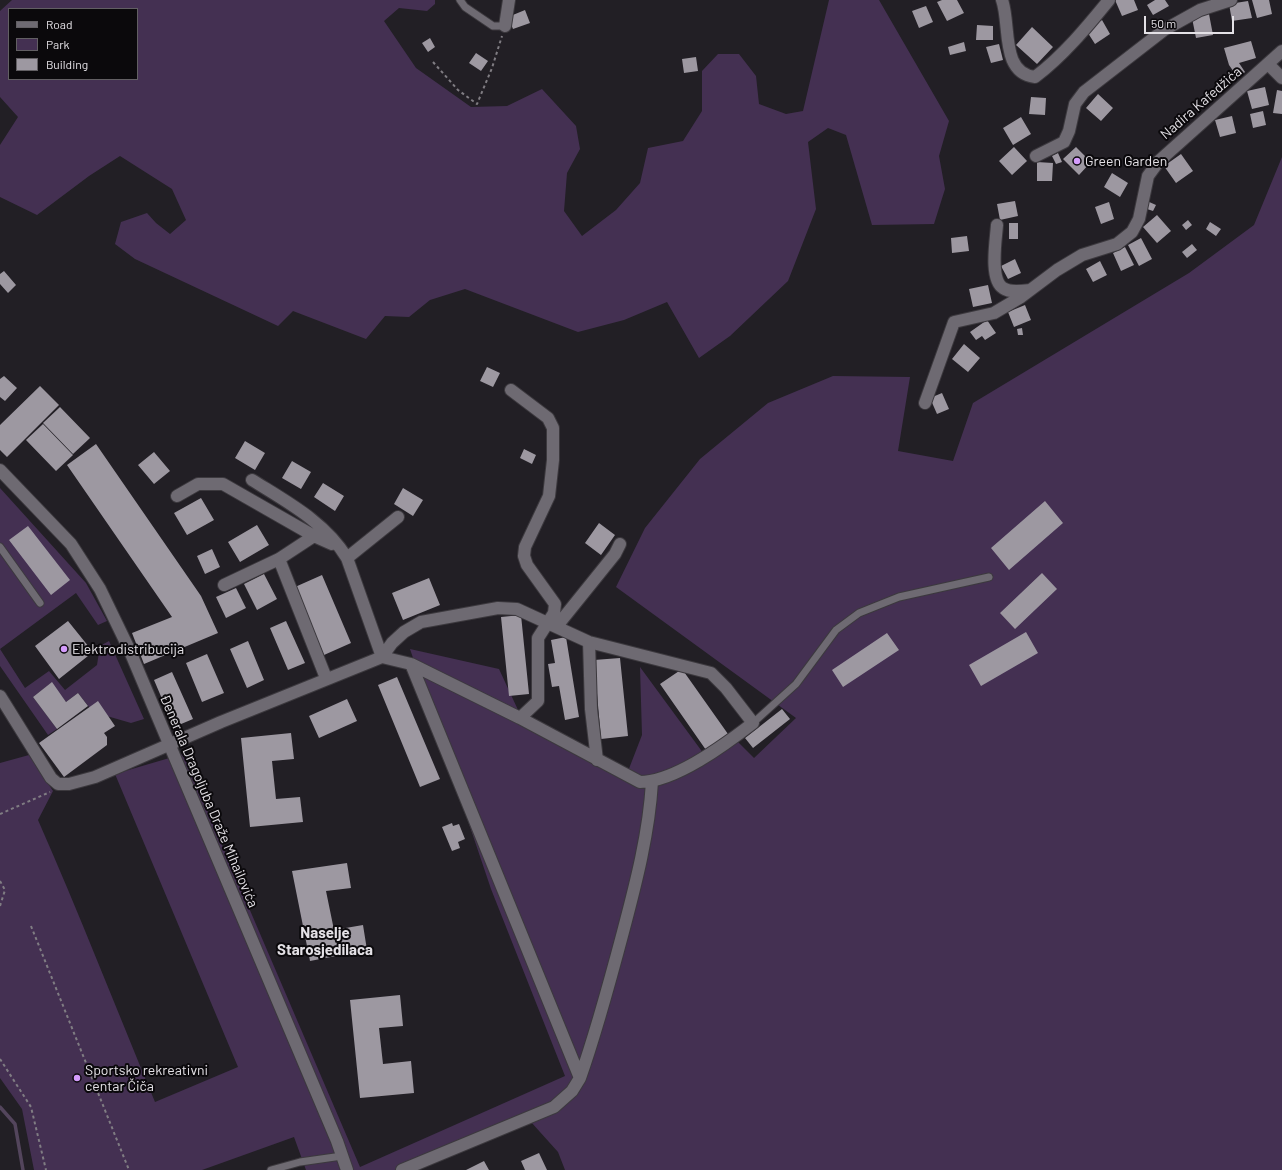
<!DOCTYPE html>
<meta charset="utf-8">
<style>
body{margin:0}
#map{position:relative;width:1282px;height:1170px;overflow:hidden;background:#221f25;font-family:Barlow,sans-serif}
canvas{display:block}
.legend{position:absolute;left:8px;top:8px;width:130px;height:72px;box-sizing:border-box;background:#0b090c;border:1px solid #625f63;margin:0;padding:5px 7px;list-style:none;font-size:12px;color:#e4e1e6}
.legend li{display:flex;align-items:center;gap:8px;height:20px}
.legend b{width:20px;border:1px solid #625f63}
.scale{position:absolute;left:1144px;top:16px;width:90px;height:18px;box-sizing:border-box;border:2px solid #e4e1e6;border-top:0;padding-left:5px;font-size:12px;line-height:14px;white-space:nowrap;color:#e4e1e6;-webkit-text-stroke:3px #0b090c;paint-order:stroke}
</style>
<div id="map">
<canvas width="1282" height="1170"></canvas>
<ul class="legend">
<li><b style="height:5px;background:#6e6a72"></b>Road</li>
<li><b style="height:11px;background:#443052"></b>Park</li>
<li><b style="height:11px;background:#9d98a1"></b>Building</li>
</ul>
<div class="scale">50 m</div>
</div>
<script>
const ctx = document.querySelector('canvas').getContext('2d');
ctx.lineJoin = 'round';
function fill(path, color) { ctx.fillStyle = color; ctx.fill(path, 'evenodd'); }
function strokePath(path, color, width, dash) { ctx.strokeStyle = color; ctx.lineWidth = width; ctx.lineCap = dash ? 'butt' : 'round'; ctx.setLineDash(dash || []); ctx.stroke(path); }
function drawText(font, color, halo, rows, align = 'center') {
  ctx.font = font + ' Barlow,sans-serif'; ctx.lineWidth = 4; ctx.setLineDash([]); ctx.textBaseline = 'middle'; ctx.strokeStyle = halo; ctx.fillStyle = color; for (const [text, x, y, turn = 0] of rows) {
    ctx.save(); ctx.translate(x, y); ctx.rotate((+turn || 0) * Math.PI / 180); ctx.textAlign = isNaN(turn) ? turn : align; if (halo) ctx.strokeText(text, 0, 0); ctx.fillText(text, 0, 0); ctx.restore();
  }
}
fill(new Path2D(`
 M12,0H435V4L427,11L399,8L384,21L416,68L471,107L507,106L542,89L576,126L580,149L567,173L564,211L582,236L616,210L640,183L648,148L683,141L702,111V71L718,54H739L756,76L759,104L786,114L803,111L829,0H879L949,121L939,156L945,189L934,224L872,225L846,135L828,128L808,142L816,209L788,281L730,336L699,358L667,302L624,320L578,332L465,289L430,300L409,317L385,316L366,339L293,311L278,326L135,259L115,244L121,222L147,213L156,223L170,234L186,220L172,189L120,156L89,176L37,215L0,197V145L18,117L0,97V11ZM9,9H137V79H9Z
 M1282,157V1170H565L558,1152L531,1122L418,1170H306L294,1137L202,1170H34L22,1109L0,1078V763L29,755L53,791L38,820C79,913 116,1008 155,1102L238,1067L115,774L183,754L360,1167L565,1076L491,889L410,649L499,669L525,725L625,779L642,735L640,667L709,761L737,741L754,758L796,718L616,587L645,528L700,459L768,403L833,376L910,377L898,451L953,461L973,403L1189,273L1254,225Z
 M0,488L86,583L107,621L98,625L76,593L0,649L25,688L49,671L65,690L97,665L100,646L109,641L144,719L131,723L93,712L78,693L66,702L51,683L33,697L57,729L48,735L0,666Z`), '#443052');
strokePath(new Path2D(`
 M0,1107L15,1124L23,1170`), '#53455c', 3.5);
fill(new Path2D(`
 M942,0H957L964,13L947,21L937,2Z
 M1115,0H1134L1138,10L1122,16Z
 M1155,0H1165L1169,6L1153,15L1147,5Z
 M1252,0H1269L1272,14L1257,18Z
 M1248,1L1252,18L1232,21L1229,4Z
 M926,6L933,22L919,28L912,11Z
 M525,10L530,23L513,29L508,17Z
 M1209,14L1213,35L1196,38L1192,18Z
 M1102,20L1110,34L1095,44L1086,30Z
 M977,25L993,26V40H976Z
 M1032,27L1053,47L1037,64L1016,45Z
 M430,38L435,47L428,52L422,43Z
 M1251,41L1256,58L1239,63L1245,72L1238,78L1229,65L1224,48Z
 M964,42L966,51L950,55L948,47Z
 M999,44L1003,60L991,63L986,47Z
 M476,53L488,61L481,71L469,63Z
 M696,57L698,71L684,73L682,59Z
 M1265,87L1269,105L1252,109L1247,91Z
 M1277,90L1282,91V114L1273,113Z
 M1098,94L1113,108L1101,121L1086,108Z
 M1031,97L1046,98L1045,115L1029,114Z
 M1263,111L1266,125L1253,128L1250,114Z
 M1232,116L1236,133L1220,137L1215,120Z
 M1021,117L1031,134L1013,145L1003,128Z
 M1014,147L1027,161L1012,175L999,161Z
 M1076,147L1091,162L1079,175L1063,159Z
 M1058,153L1062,162L1056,164L1052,156Z
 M1181,154L1193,171L1176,183L1164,166Z
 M1037,162L1053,163L1052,181H1037Z
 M1112,173L1128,183L1120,197L1104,187Z
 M1015,201L1018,216L1000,220L997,204Z
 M1147,201L1156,205L1153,211L1144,208Z
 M1109,202L1114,219L1101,224L1095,207Z
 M1157,215L1171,231L1157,243L1143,227Z
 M1188,220L1192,225L1186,230L1182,225Z
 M1210,222L1221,229L1216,236L1206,229Z
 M1009,223H1018V239H1009Z
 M967,236L969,251L952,253L951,238Z
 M1141,238L1152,259L1139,266L1128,245Z
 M1192,244L1197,250L1187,258L1182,252Z
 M1125,247L1134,265L1121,271L1113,253Z
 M1015,259L1021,273L1008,279L1001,266Z
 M1100,261L1107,275L1093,282L1086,269Z
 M4,271L16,285L8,293L0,284V274Z
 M988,285L992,303L973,307L969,289Z
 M1025,305L1031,320L1014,327L1008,312Z
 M987,320L996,333L985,340L982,336L976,340L970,332Z
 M1022,328L1023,335H1018L1017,329Z
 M964,344L980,358L968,372L952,359Z
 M487,367L500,373L493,387L480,381Z
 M4,376L17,388L5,401L0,397V379Z
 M40,386L59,405L7,457L0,450V425Z
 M942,393L949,409L937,414L930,398Z
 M60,407L90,438L73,454L43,423Z
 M43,424L73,455L56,471L26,440Z
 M245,441L265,453L255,470L235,458Z
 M96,444L201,596L218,633L144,664L132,633L172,617L67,465Z
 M524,449L536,455L532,464L520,458Z
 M154,452L170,471L154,484L138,465Z
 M292,461L311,472L301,489L282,478Z
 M323,483L344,496L335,511L314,497Z
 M403,488L423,500L413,516L394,504Z
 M201,498L214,520L187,535L174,513Z
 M1045,501L1063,523L1009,570L991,548Z
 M599,523L615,535L601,555L585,543Z
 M257,525L269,545L240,562L228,542Z
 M28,526L70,580L51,595L9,540Z
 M212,549L220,567L205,574L197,556Z
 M1042,573L1057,589L1015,629L1000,613Z
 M264,574L277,599L257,610L244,584Z
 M322,575L351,643L324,655L295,587Z
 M429,578L440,605L403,620L392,593Z
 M236,588L246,608L226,618L216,597Z
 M521,615L529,694L509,696L501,617Z
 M68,621L93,652L59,679L35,646Z
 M286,621L305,663L288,670L270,628Z
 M1026,632L1038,653L981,686L969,665Z
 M887,633L899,650L843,687L832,670Z
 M566,637L579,717L565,720L559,686L552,687L548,664L555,663L551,640Z
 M248,641L264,680L247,688L230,649Z
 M207,654L224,693L202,702L186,663Z
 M620,658L628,736L601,739L594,660Z
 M682,669L728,734L706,750L660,684Z
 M172,672L193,719L174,727L154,680Z
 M397,677L440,779L420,787L378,685Z
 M52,682L66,702L78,693L88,706L57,729L33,697Z
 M347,699L357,721L319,738L309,716Z
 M98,701L115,726L104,733L107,737V745L64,777L39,743Z
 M782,709L790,719L753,748L745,738Z
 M291,733L294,759L272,761L276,799L300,797L303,822L250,827L241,738Z
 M452,823L453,826L459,824L465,839L458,842L460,848L452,851L442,827Z
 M347,863L351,888L326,891L334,930L363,925L367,950L310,961L292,871Z
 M400,995L403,1026L379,1028L383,1064L411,1061L414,1093L360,1098L350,1000Z
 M539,1153L547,1170H525L521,1161Z
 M484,1161L489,1170H466Z`), '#9d98a1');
const lane = new Path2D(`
 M460,0L465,7L493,26H505
 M0,547L40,603
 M753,723L796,684L836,630L859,613L899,597L989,577
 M271,1170L300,1162L342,1156`);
const street = new Path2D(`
 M1002,0C1011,25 1000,73 1035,77C1063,56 1087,27 1109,0
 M505,26L509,0
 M1268,64L1282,78
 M1036,156L1064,142L1069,131L1075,104L1084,92L1164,30L1200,10L1231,0
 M997,225C996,240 989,279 1003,288C1010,293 1022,291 1030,290
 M511,390L548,418L553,428V460L549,496L525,547L524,556L527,565L555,604L554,613L538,638V701L520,718
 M925,403L954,322L994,313L1021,297L1057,270L1082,255L1117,244L1132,232L1139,219L1148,176L1159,161L1282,51
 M0,470L71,544L100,589L129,649L337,1141L347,1170
 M252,480C287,502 325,522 347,558L382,657
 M177,496L198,484H223L314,536L332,544
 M347,558L398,517
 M279,559L326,678
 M224,585L279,559L314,536
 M548,624L561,621L615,554L620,544
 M589,642L591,709L597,760
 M0,696L51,778L58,784H69L95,777L221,722L382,657L411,664L520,718L640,782C675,782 726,744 753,723L726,688L711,673L589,642L517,609L498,608L421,622L404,632L392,643L382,657
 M580,1078C597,1030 610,981 623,932C636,883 649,833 652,782
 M402,1170L554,1107L572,1091L580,1078L411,664`);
strokePath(lane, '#3c393e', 9);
strokePath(street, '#3c393e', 14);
strokePath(new Path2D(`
 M433,62L458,90L477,104L492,68L502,36
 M0,814L50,792
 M0,881L5,890L0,906
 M31,926L129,1170
 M0,1059L31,1107L46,1170`), '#807d83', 2, [3, 3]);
strokePath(lane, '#6e6a72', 7);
strokePath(street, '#6e6a72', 12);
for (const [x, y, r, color] of [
 [1077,161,4,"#d49cfc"],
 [64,649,4,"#d49cfc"],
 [77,1078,4,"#d49cfc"]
]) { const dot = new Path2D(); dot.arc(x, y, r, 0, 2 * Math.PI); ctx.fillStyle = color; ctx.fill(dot); strokePath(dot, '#0b090c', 1.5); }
drawText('14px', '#e4e1e6', '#0b090c', [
 ["Nadira Kafedžića",1201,103,-41],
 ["Đenerala Dragoljuba Draže Mihailovića",209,801,67]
]);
drawText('14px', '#e4e1e6', '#0b090c', [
 ["Green Garden",1085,161],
 ["Elektrodistribucija",72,649],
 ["Sportsko rekreativni",85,1070],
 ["centar Čiča",85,1086]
], 'left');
drawText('bold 15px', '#e4e1e6', '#0b090c', [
 ["Naselje",325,933],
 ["Starosjedilaca",325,950]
]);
</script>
